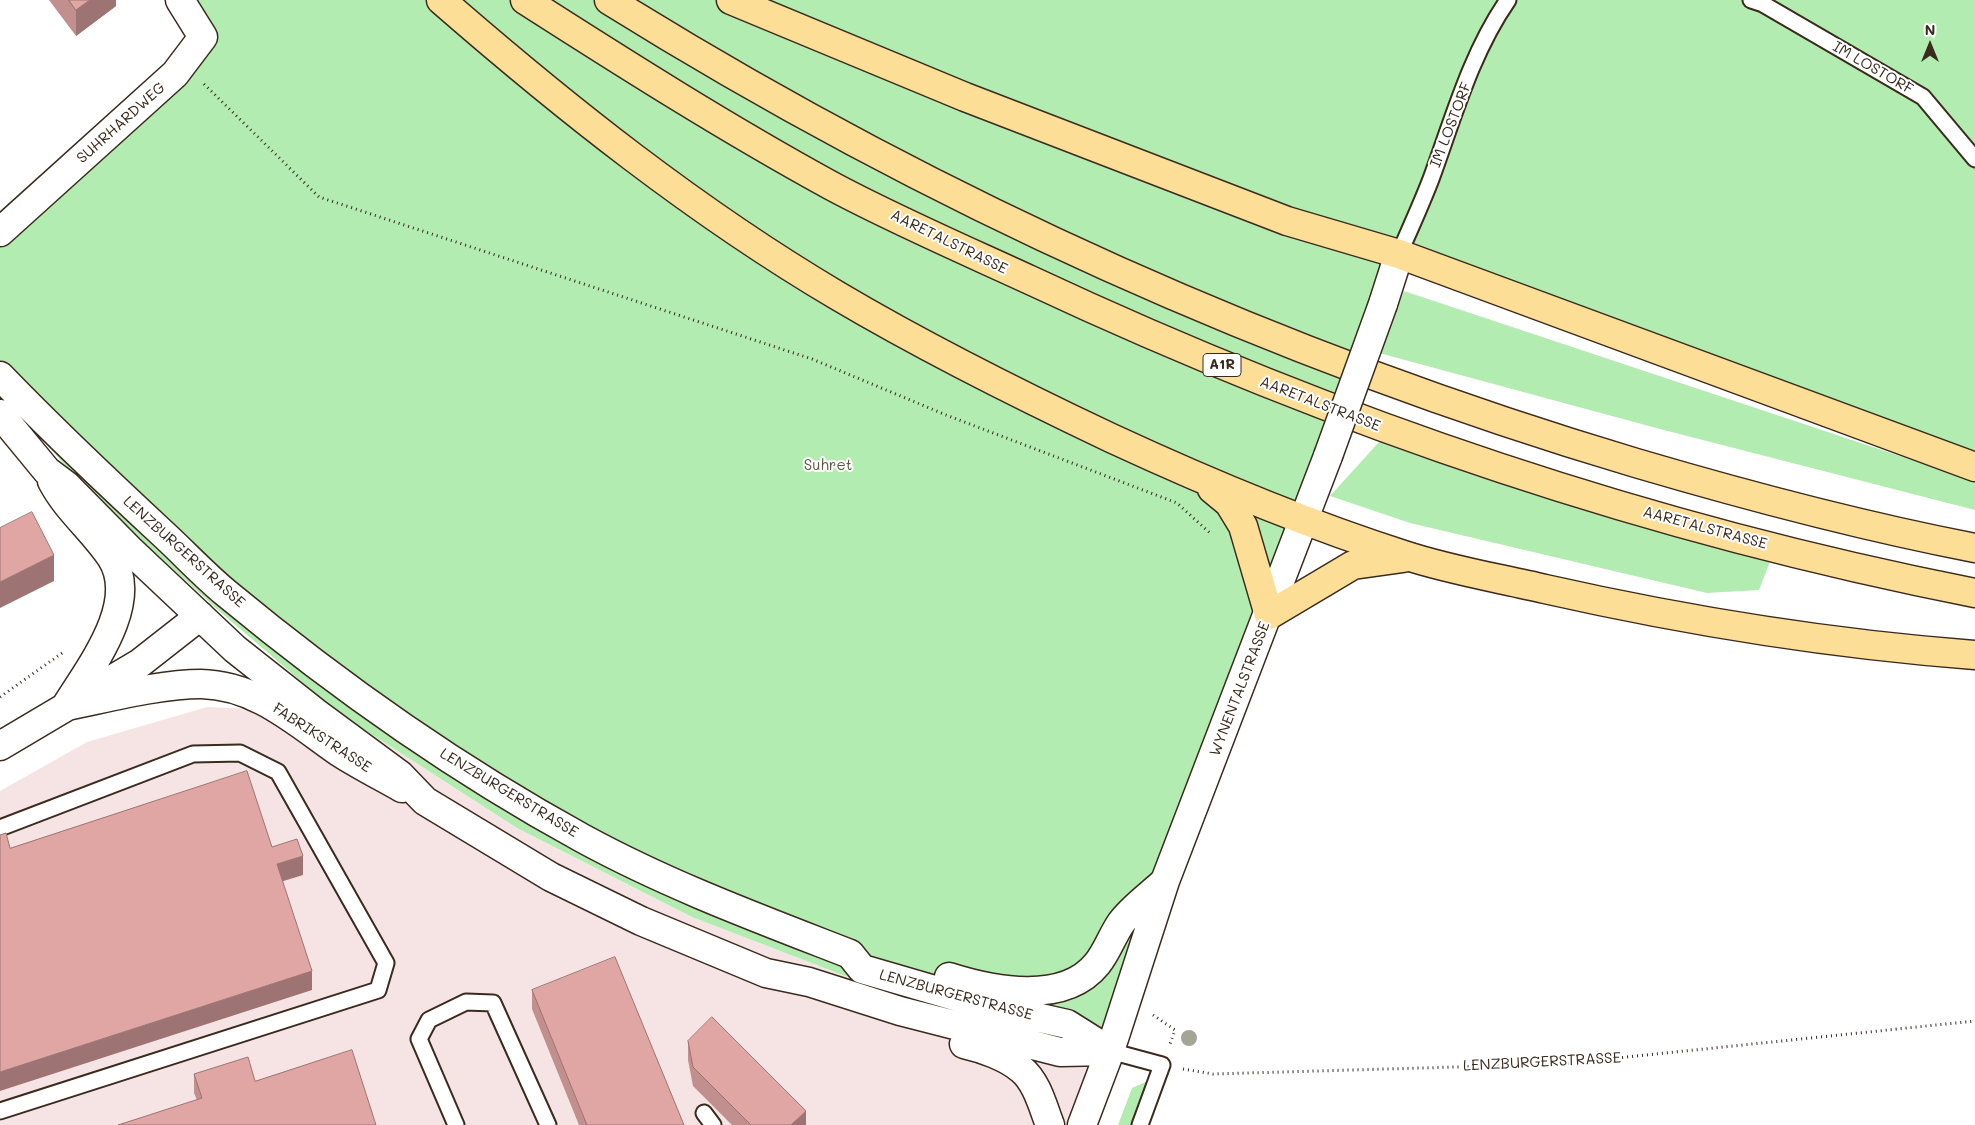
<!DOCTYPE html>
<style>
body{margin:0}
#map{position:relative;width:1975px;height:1125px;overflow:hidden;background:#fff;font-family:Mali,sans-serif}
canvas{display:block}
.north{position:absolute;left:1905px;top:20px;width:50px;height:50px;-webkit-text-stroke:4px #fff;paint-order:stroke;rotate:0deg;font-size:14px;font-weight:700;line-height:20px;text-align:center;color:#3b2a1e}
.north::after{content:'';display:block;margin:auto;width:18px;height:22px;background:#3b2a1e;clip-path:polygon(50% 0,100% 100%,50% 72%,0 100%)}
</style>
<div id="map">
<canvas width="1975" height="1125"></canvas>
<div class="north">N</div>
</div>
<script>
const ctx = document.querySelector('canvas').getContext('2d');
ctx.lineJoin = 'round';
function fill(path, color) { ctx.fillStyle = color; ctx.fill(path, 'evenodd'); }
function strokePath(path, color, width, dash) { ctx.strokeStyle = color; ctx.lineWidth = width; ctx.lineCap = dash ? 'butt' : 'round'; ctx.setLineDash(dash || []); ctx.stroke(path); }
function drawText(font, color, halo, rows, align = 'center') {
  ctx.font = font + ' Mali,sans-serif'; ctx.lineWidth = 4; ctx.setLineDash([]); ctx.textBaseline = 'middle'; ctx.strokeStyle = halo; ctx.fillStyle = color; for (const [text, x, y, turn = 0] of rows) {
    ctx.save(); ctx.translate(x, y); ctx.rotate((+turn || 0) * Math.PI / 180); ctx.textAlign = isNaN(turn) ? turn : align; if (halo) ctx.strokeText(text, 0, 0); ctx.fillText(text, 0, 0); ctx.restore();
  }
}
fill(new Path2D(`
 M207,707L337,712L517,828L692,917L871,986L1110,1051L1082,1125H0V791L87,742Z`), '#f6e4e4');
fill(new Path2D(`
 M180,0H1975V467L1399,254L1110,1051L871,986L692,917L517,828L337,712L218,610L118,519L62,462L0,391V232L203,37Z
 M1404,291L1975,481V510L1660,429L1379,353Z
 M1389,431L1775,548L1759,590L1707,593L1410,523L1330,496Z
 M1148,1081L1132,1125H1118L1132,1088Z`), '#b2ecb0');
const lane = new Path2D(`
 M1751,0L1763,4L1923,97L1975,159
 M1399,254C1410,229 1421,205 1431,179C1453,119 1471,53 1508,0
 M0,828L193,754L240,753L278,772L386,963L378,990L0,1111
 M1110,1051L1162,1065L1140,1125
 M704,1113L713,1125
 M456,1125L419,1039L429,1020L466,1002L493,1003L548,1125`);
const street = new Path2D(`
 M0,232L175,74L203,37L180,0
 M52,481C67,510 93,530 111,557C141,603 90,667 66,706
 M66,706C107,698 160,684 201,684C256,685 296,722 339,752C359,765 381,776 402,788
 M0,746L140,663L200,616`);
const secondary = new Path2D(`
 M1383,304L1399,254
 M0,376C52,430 106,481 161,532C183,552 203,574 226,593C337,685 456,769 582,838C668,885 760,919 850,954L862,969L996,1008L1067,1024L1110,1051
 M0,414L47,471L67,486L131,551L235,649L316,713L400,775L425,801L551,877L641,921L766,973L809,982L900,1011L1060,1052L1110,1051
 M949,977C993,991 1064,1005 1097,964C1107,952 1112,936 1121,923C1131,909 1149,896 1162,884
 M964,1044C982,1048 1007,1057 1021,1069C1037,1082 1043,1107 1050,1125
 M1082,1125L1110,1051L1165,881L1328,456`);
const highway = new Path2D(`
 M441,0C565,108 696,212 838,296C926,348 1018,394 1111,438C1206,482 1303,523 1404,555C1449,570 1498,578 1545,589C1687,621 1830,644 1975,655
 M525,0C625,64 726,128 830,185C893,219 965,250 1030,280C1331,421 1649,529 1975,593
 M609,0C930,200 1274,355 1636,463C1748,496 1861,526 1975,548
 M731,0L965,97L1287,221L1399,254L1975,467
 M1212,489L1229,503L1243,526L1269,615L1353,565L1403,558`);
strokePath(lane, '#3b2a1e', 19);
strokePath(street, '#3b2a1e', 31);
strokePath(secondary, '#3b2a1e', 31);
strokePath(highway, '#3b2a1e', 31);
strokePath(new Path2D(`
 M204,84L319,197L812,359L946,415L1177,503L1211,534
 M0,697L65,651
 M1153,1015L1175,1030L1170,1044
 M1183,1069L1213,1074L1559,1064L1975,1021`), '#3b2a1e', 3, [1, 4]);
strokePath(lane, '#fff', 15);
strokePath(street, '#fff', 28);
strokePath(secondary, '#fff', 28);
strokePath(highway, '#fdde96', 28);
const secondaryBridge = new Path2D(`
 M1328,456L1383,304`);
strokePath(secondaryBridge, '#3b2a1e', 31, []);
strokePath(secondaryBridge, '#fff', 28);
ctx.fillStyle = '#a4a497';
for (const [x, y] of [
 [1189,1038]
]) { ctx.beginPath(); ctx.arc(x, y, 8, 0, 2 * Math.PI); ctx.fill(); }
fill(new Path2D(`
 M49,0H116V6L76,36Z
 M532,990L684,1125H579L532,1009Z
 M688,1041L806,1125H732L693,1086L688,1060Z
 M194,1074L255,1081L197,1100L194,1093Z`), '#c18f8d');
fill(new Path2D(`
 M90,0H116V6L76,36V10Z
 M54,555V581L0,608V582Z
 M303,856V875L277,883V864Z
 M312,971V990L0,1091V1072Z
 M806,1111V1125H791Z`), '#9d7473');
const building = new Path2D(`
 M69,0H90L76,10Z
 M32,512L54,555L0,582V528Z
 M247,771L272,847L297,839L303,856L277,864L312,971L0,1072V835L6,833L10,848Z
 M615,957L684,1125H587L532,990Z
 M712,1017L806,1111L791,1125H751L693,1067L688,1041Z
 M352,1050L376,1125H118L202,1098L194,1074L248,1057L255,1081Z`);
fill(building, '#e0a6a4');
strokePath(building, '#9d7473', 1);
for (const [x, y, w] of [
 [1222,365,38]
]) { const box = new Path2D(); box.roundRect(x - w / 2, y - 11.5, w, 23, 4); ctx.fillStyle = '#fff'; ctx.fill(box); strokePath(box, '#3b2a1e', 1); }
drawText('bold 14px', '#3b2a1e', null, [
 ["A1R",1222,365]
]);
drawText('15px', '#3b2a1e', '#fff', [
 ["IM LOSTORF",1873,68,30],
 ["SUHRHARDWEG",121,123,-42],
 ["IM LOSTORF",1451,125,-69],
 ["AARETALSTRASSE",949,242,26],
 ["AARETALSTRASSE",1320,404,21],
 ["AARETALSTRASSE",1705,528,15],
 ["LENZBURGERSTRASSE",184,552,42],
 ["WYNENTALSTRASSE",1240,689,-69],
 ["FABRIKSTRASSE",322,738,33],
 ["LENZBURGERSTRASSE",509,793,31],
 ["LENZBURGERSTRASSE",956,995,15],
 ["LENZBURGERSTRASSE",1542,1062,-3]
]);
drawText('15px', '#595a42', '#fff', [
 ["Suhret",828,465]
]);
</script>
